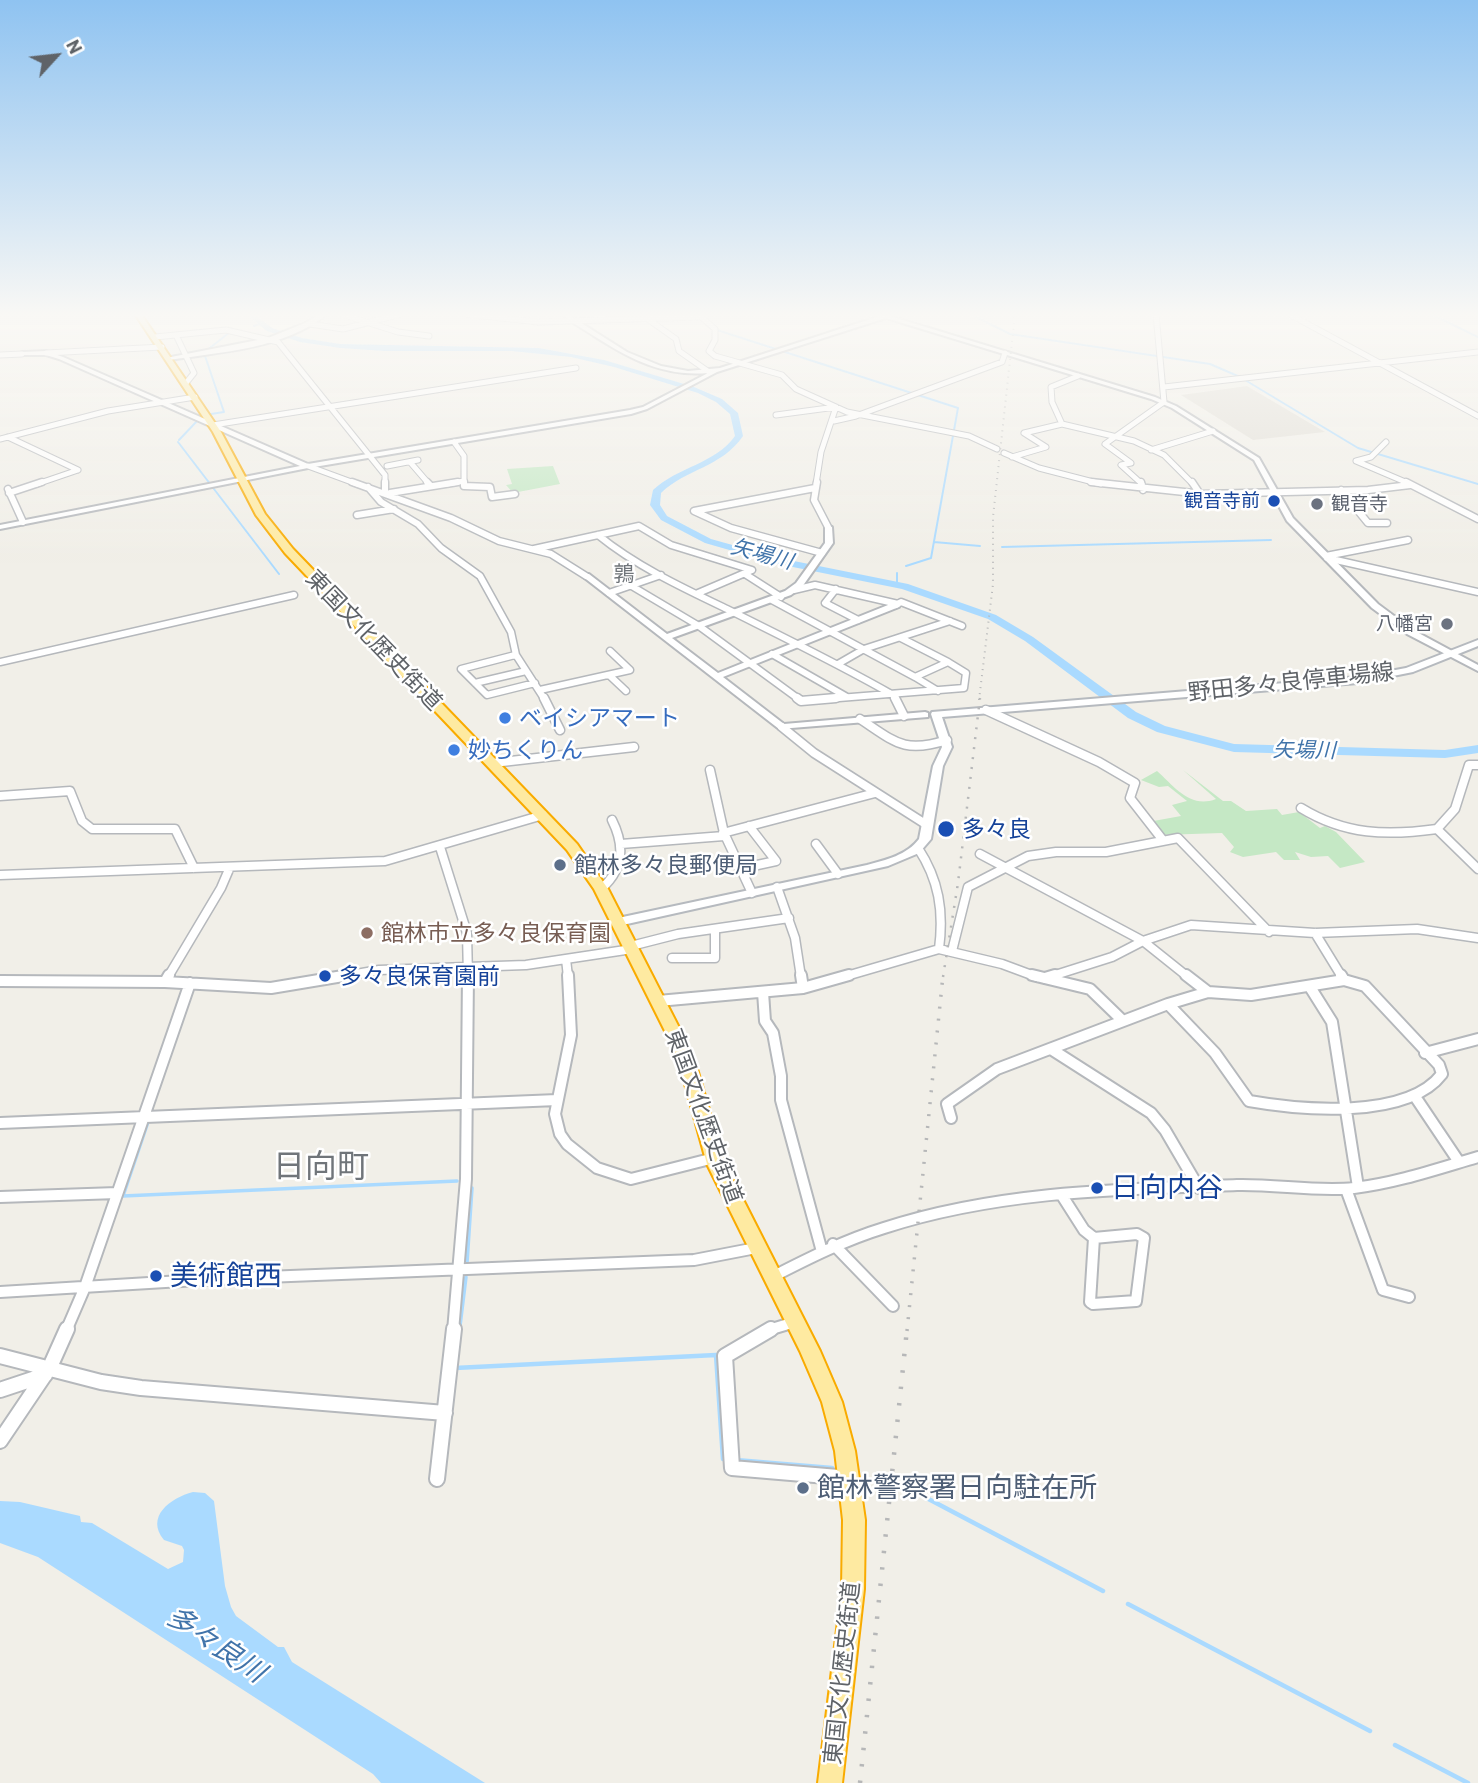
<!DOCTYPE html>
<meta charset="utf-8">
<style>
body{margin:0}
#map{position:relative;width:1478px;height:1783px;overflow:hidden;background:#f1efe8;font-family:Barlow,sans-serif}
canvas{display:block}
.north{position:absolute;left:21px;top:21px;width:70px;height:70px;-webkit-text-stroke:5px #fff;paint-order:stroke;rotate:63deg;font-size:19px;font-weight:700;line-height:28px;text-align:center;color:#5f6368}
.north::after{content:'';display:block;margin:auto;width:24px;height:32px;background:#5f6368;clip-path:polygon(50% 0,100% 100%,50% 72%,0 100%)}
</style>
<div id="map">
<canvas width="1478" height="1783"></canvas>
<div class="north">N</div>
</div>
<script>
const ctx = document.querySelector('canvas').getContext('2d');
ctx.lineJoin = 'round';
function fill(path, color) { ctx.fillStyle = color; ctx.fill(path, 'evenodd'); }
function strokePath(path, color, width, dash) { ctx.strokeStyle = color; ctx.lineWidth = width; ctx.lineCap = dash ? 'butt' : 'round'; ctx.setLineDash(dash || []); ctx.stroke(path); }
function drawText(font, color, halo, rows, align = 'center') {
  ctx.font = font + ' Barlow,"Noto Sans JP",sans-serif'; ctx.lineWidth = 5; ctx.setLineDash([]); ctx.textBaseline = 'middle'; ctx.strokeStyle = halo; ctx.fillStyle = color; for (const [text, x, y, turn = 0] of rows) {
    ctx.save(); ctx.translate(x, y); ctx.rotate((+turn || 0) * Math.PI / 180); ctx.textAlign = isNaN(turn) ? turn : align; if (halo) ctx.strokeText(text, 0, 0); ctx.fillText(text, 0, 0); ctx.restore();
  }
}
fill(new Path2D(`
 M1247,386L1325,432L1253,440L1181,395Z`), '#e1ded6');
fill(new Path2D(`
 M553,466L560,484L513,493L506,485L512,484L507,469Z
 M1183,770L1223,801H1231L1246,811L1277,809L1282,815L1299,812L1320,828L1325,826L1336,832L1365,862L1340,868L1328,856L1311,857L1295,852L1300,860H1284L1276,852L1243,857L1230,852L1234,847L1222,833L1161,835L1148,822L1181,816L1172,805L1187,801L1168,786L1159,787L1141,780L1157,771C1175,787 1190,809 1216,799Z`), '#c5e8c5');
fill(new Path2D(`
 M193,1492L205,1493L214,1501L225,1586L231,1607L236,1616L278,1647H284L292,1662L485,1783H381L373,1774L38,1557L0,1543V1501L20,1502L80,1516L81,1522L92,1523L168,1569L183,1562L184,1550L182,1546L164,1540C145,1517 170,1498 193,1492Z`), '#aadaff');
strokePath(new Path2D(`
 M970,314L1010,334L1210,364L1240,377L1358,448L1478,484
 M1431,314L1478,337
 M254,326L259,324
 M717,330L958,408L931,558L906,566
 M206,351L230,332
 M204,353L224,412L211,414
 M179,440L198,420
 M178,442L279,574
 M934,542L980,546
 M1002,547L1271,540
 M897,573V584`), '#aadaff', 2);
strokePath(new Path2D(`
 M148,1122L123,1196L457,1181
 M467,1263L472,1188
 M460,1326L466,1277`), '#aadaff', 3.5);
strokePath(new Path2D(`
 M455,1368L716,1355L723,1459
 M736,1460L832,1468
 M919,1494L1103,1591
 M1128,1604L1370,1731
 M1395,1745L1468,1783`), '#aadaff', 4.5);
fill(new Path2D(`
 M246,314H254L272,328L302,338L340,344L539,348L604,360L694,387L722,399L738,413L743,436C721,468 687,468 661,493L660,505L667,516L711,539L779,558L908,584L996,615L1033,637L1136,712L1165,726L1234,744L1445,750L1478,745V753L1445,758L1234,752L1157,732L1128,718L1025,641L988,619L902,589L778,564L705,543L661,520L650,505L653,490C677,467 715,464 735,436L730,414L716,402L698,393L614,367L571,357L511,351H384L340,348L300,342L267,331Z`), '#aadaff');
const minorFar4 = new Path2D(`
 M341,314L398,332L429,336
 M464,314L538,322L699,317
 M698,314L715,329V340L709,351L715,356L782,375L796,389L847,412L969,436L997,449
 M1289,314L1478,416
 M649,320L676,339L679,351L709,372
 M310,324L343,329L401,314
 M176,335L194,373L186,383
 M155,337L226,330L278,342L385,475V484
 M46,353L162,347
 M0,355L22,354
 M1164,387L1478,352
 M776,415L836,407L821,452L816,484
 M834,421L856,416L1002,362L1005,353
 M1062,424L1052,402L1051,387L1078,376
 M213,425L576,368
 M8,437L78,470
 M0,439L108,411L195,397
 M454,442L464,456V484
 M1386,442L1371,457L1356,461L1410,484
 M1151,450L1213,431
 M1004,453L1039,468L1101,484
 M1012,457L1046,447L1024,433L1062,424L1134,441L1164,455L1193,484
 M410,462L429,484
 M308,466L357,484
 M387,466L418,460
 M37,484L78,470
 M447,484L464,481
 M1142,484L1121,465L1131,463L1105,444L1164,402L1156,314`);
const minorFar3 = new Path2D(`
 M352,482L451,518L499,541L551,554L586,576
 M385,482V492
 M427,482L431,486
 M464,482V486L490,487L492,497L515,494
 M817,482L814,500L828,527
 M1091,482L1203,494L1368,490L1410,485
 M1141,482L1143,490
 M1192,482L1198,491
 M1406,482L1478,519
 M368,487L381,502L418,524L441,548L480,576L511,632L516,655L545,700
 M815,488L694,511L731,528L822,553
 M8,489L23,522
 M1341,490L1368,523H1387
 M9,493L42,482
 M390,493L458,482
 M357,515L394,509
 M598,535C636,566 683,588 727,609C783,637 839,664 893,695L896,700
 M534,549L639,526L671,545L752,570L696,594
 M1326,556L1408,540
 M1327,558L1478,592
 M745,574L781,597
 M630,585L699,626L800,700
 M836,589L825,603L858,620
 M794,590L815,585L898,604
 M609,593L661,575
 M772,600L915,677L948,662L901,638
 M896,605L901,602L962,626
 M772,654L847,697
 M515,655L461,669L487,695L535,683
 M0,662L294,595
 M838,664L864,649L950,621
 M609,675L626,691
 M915,677L938,691
 M475,683L526,671
 M540,690L630,670L610,651
 M814,700L964,688L966,673L948,662`);
const minorFar2 = new Path2D(`
 M544,698L560,730
 M797,698L801,701L836,698
 M895,698L904,716
 M986,710L1099,762L1135,783L1130,798L1162,839
 M860,719C895,742 904,754 947,740
 M782,727L814,753L927,825
 M493,763L634,747
 M1478,765H1469L1455,809L1437,829L1478,869
 M710,770L724,833L752,893
 M0,796L70,791L82,821L92,829H175L194,868
 M1301,808C1345,835 1387,836 1437,829
 M723,833L875,793
 M621,844L724,836
 M816,844L838,874
 M440,847L467,933L468,977
 M918,848C939,880 944,911 939,949
 M980,854L1143,941L1188,977
 M739,869L776,861L749,826
 M0,875L385,861L543,815
 M777,887L795,938L801,977
 M601,889C624,869 625,846 612,820
 M1315,933L1342,977
 M631,946L678,934L789,918
 M952,951L968,887L1028,856L1056,852H1106L1178,838L1269,932
 M672,958H715V929
 M566,959L568,977
 M168,977L221,888L230,867
 M339,977L379,970L526,965L632,949
 M843,977L939,949L1002,964L1037,977
 M1049,977L1112,957L1143,941L1191,925L1315,933L1417,929L1478,938`);
const minorFar1 = new Path2D(`
 M568,975L571,1035L555,1114L560,1134L567,1144L597,1168L631,1179L714,1158
 M801,975L803,988
 M1032,975L1090,989L1122,1020
 M1186,975L1208,992
 M1045,978L1055,975
 M0,981L165,982L271,988L349,975
 M165,982L169,975
 M1310,987L1332,1022L1358,1187
 M763,992L765,1021L773,1033L781,1076V1100L821,1248
 M658,1001L803,988L849,975
 M1168,1004L1215,1053L1249,1101C1300,1110 1407,1120 1442,1074L1439,1065L1365,986L1344,980
 M1051,1049L1151,1113L1165,1130L1199,1188
 M1425,1053L1478,1039
 M1414,1095L1459,1162
 M951,1118L947,1104L997,1069L1168,1004L1208,992L1251,995L1344,980L1341,975
 M0,1123L557,1100
 M1346,1189L1383,1290L1409,1297
 M1061,1194L1084,1230L1094,1238
 M0,1197L117,1193
 M1137,1234L1144,1238L1136,1301L1093,1304L1090,1302L1094,1238Z
 M833,1244L893,1306
 M772,1277C809,1258 845,1240 884,1228C997,1191 1120,1189 1237,1185C1276,1184 1316,1192 1354,1188C1396,1183 1437,1169 1478,1157
 M0,1292L215,1279L694,1260L756,1248
 M66,1331L85,1287L190,983
 M453,1331L466,1179L468,975
 M765,1331L795,1322`);
const minor = new Path2D(`
 M771,1329L725,1356L732,1468L850,1478
 M0,1356L101,1382L141,1388L445,1413
 M0,1390L45,1375
 M0,1441L50,1367L67,1329
 M437,1479L454,1329`);
const tertiary = new Path2D(`
 M561,314H567L627,352L661,366L688,371L720,368L880,316L875,314H883L1155,397L1176,406L1259,458L1293,518L1378,604L1413,630L1478,665V671L1407,634L1372,608L1287,521L1254,460L1172,408L1151,399L886,318L717,372L647,409L631,414L308,468L0,529V525L300,466L59,359L46,355H20V353L22,352L46,351L63,357L308,464L630,410L643,407L708,373C664,377 630,359 594,336C583,329 571,322 561,314Z
 M825,525L832,527L833,543L802,587L791,595L672,638L718,673L893,603H899V607L723,677L784,724L925,712L928,713V717L779,729L582,576L586,574H589L667,634L785,591L796,583L825,543Z`);
const secondary = new Path2D(`
 M320,314H327C285,349 221,352 169,360L166,358L268,338L305,323Z
 M1478,640V646L1413,672L1358,683L942,717L952,747L943,766L931,839L919,853L888,866L618,926L612,922L618,918L867,865C886,860 907,855 919,839L933,766L942,747L931,714L932,712L1358,677L1406,668Z`);
const trunk = new Path2D(`
 M135,314H141L221,432L265,514L293,549L577,844L608,889L693,1055L725,1164L820,1351L842,1402L855,1451L865,1520L864,1589L842,1783H818L842,1589L843,1520L835,1451L822,1402L800,1351L707,1164L677,1055L594,889L567,850L285,553L256,515L213,432Z`);
strokePath(minorFar4, '#b5b8bc', 7);
strokePath(minorFar3, '#b5b8bc', 9);
strokePath(minorFar2, '#b5b8bc', 11);
strokePath(minorFar1, '#b5b8bc', 14);
strokePath(minor, '#b5b8bc', 18);
strokePath(tertiary, '#b5b8bc', 4);
strokePath(secondary, '#b6babf', 4);
strokePath(trunk, '#f9ab00', 4);
strokePath(minorFar4, '#fff', 5);
strokePath(minorFar3, '#fff', 6);
strokePath(minorFar2, '#fff', 8);
strokePath(minorFar1, '#fff', 10);
strokePath(minor, '#fff', 14);
fill(tertiary, '#fff');
fill(secondary, '#fff');
fill(trunk, '#feeaa1');
strokePath(new Path2D(`
 M979,700L993,584V517L1015,314`), '#b6b7b8', 2, [1, 5]);
strokePath(new Path2D(`
 M943,977L958,883L980,698`), '#b6b7b8', 2.5, [2, 8]);
strokePath(new Path2D(`
 M907,1331L943,975`), '#b6b7b8', 3.5, [2, 10]);
strokePath(new Path2D(`
 M860,1783L907,1329`), '#b6b7b8', 4.5, [2.5, 14]);
const sky = ctx.createLinearGradient(0, 0, 0, 563);
sky.addColorStop(0, '#8fc3f1');
sky.addColorStop(0.56, '#f9f8f5');
sky.addColorStop(1, '#f9f8f500');
ctx.fillStyle = sky;
ctx.fillRect(0, 0, 1478, 563);
for (const [x, y, r, color] of [
 [1274,501,7,"#1a4fb4"],
 [1317,504,7,"#6b7280"],
 [1447,624,7,"#6b7280"],
 [505,718,7,"#3f7fe0"],
 [454,750,7,"#3f7fe0"],
 [946,829,9,"#1a4fb4"],
 [560,865,7,"#5c6f8a"],
 [367,933,7,"#8d6e63"],
 [325,976,7,"#1a4fb4"],
 [1097,1188,7,"#1a4fb4"],
 [156,1276,7,"#1a4fb4"],
 [803,1488,7,"#5c6f8a"]
]) { const dot = new Path2D(); dot.arc(x, y, r, 0, 2 * Math.PI); ctx.fillStyle = color; ctx.fill(dot); strokePath(dot, '#fff', 2.5); }
drawText('19px', '#164399', '#fff', [
 ["観音寺前",1260,501]
], 'right');
drawText('19px', '#5b616d', '#fff', [
 ["観音寺",1331,504],
 ["八幡宮",1433,624,"right"]
], 'left');
drawText('italic 21px', '#4174aa', '#fff', [
 ["矢場川",762,554,15],
 ["矢場川",1304,750,1]
]);
drawText('21px', '#70757a', '#fff', [
 ["鶉",624,574]
]);
drawText('23px', '#5f6368', '#fff', [
 ["東国文化歴史街道",374,640,46],
 ["野田多々良停車場線",1291,682,-6],
 ["東国文化歴史街道",704,1116,70],
 ["東国文化歴史街道",842,1673,-84]
]);
drawText('23px', '#366cbe', '#fff', [
 ["ベイシアマート",519,718],
 ["妙ちくりん",468,750]
], 'left');
drawText('23px', '#164399', '#fff', [
 ["多々良",962,829],
 ["多々良保育園前",339,976]
], 'left');
drawText('23px', '#4e5e75', '#fff', [
 ["館林多々良郵便局",574,865]
], 'left');
drawText('23px', '#785e54', '#fff', [
 ["館林市立多々良保育園",381,933]
], 'left');
drawText('28px', '#164399', '#fff', [
 ["日向内谷",1111,1188],
 ["美術館西",170,1276]
], 'left');
drawText('28px', '#4e5e75', '#fff', [
 ["館林警察署日向駐在所",817,1488]
], 'left');
drawText('italic 28px', '#4174aa', '#fff', [
 ["多々良川",216,1644,34]
]);
drawText('32px', '#70757a', '#fff', [
 ["日向町",321,1166]
]);
</script>
